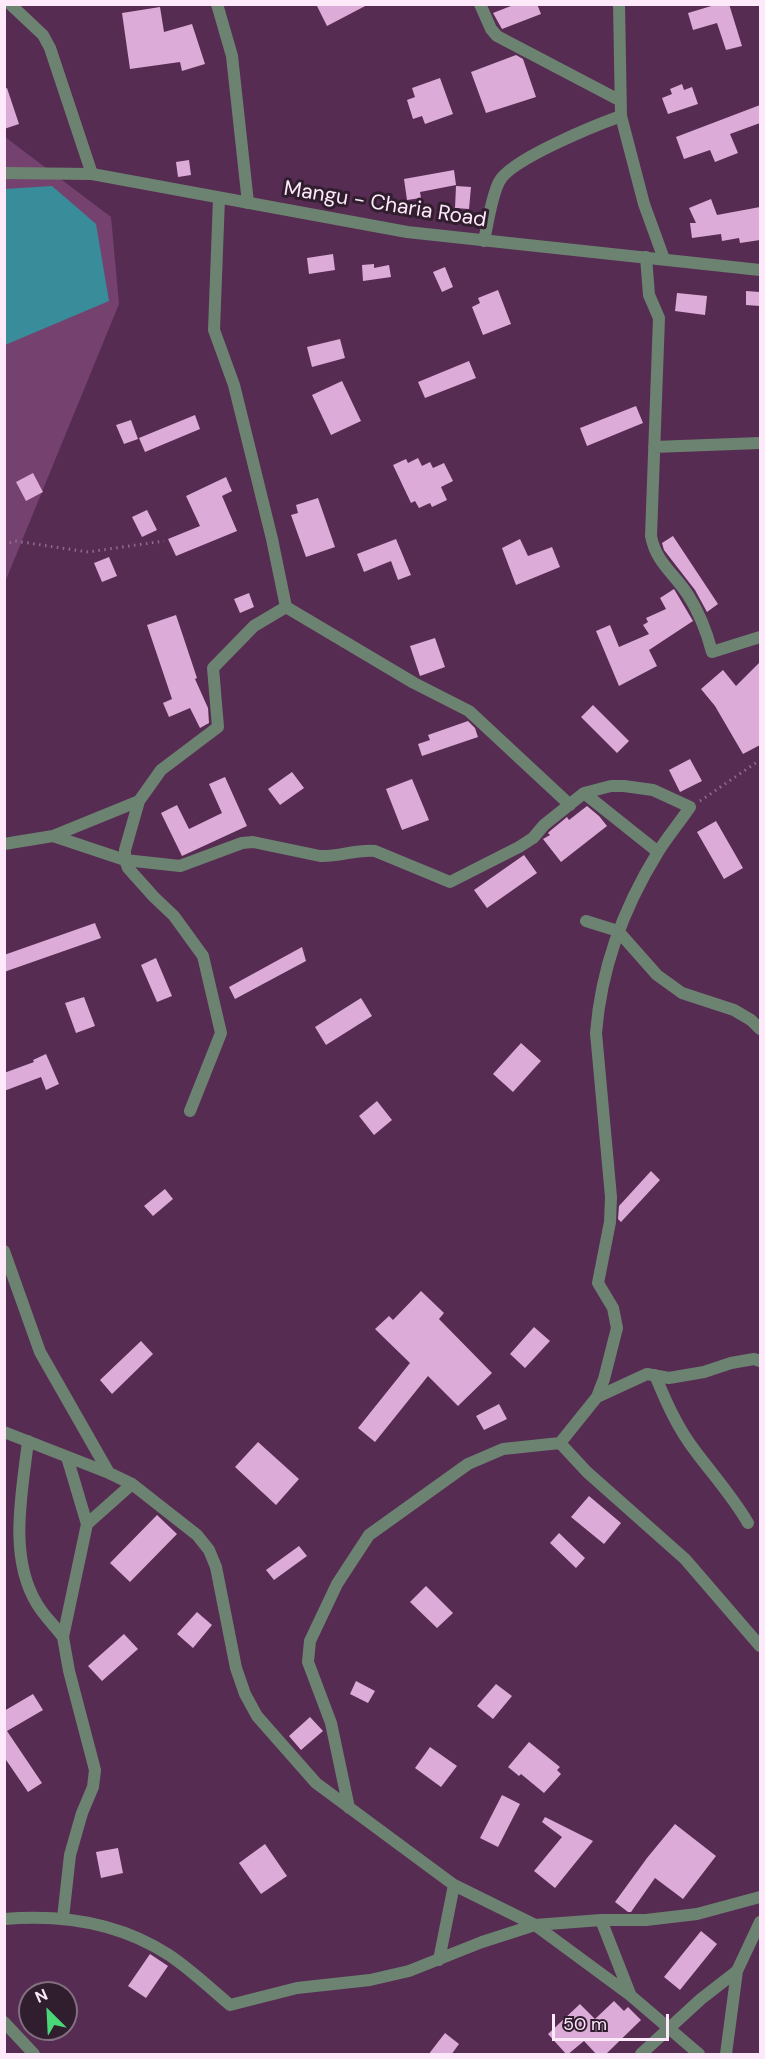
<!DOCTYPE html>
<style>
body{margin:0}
#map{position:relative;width:765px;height:2059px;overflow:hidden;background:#562c52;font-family:"DM Sans",sans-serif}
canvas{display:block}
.frame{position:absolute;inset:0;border:6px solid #fee9fb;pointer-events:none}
.north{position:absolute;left:18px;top:1981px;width:60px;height:60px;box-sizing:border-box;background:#301d2e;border:2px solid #826f80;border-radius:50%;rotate:336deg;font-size:16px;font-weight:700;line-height:24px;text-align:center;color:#fee9fb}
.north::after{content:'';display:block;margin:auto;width:21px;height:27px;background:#4ad778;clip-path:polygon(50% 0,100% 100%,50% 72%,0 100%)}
.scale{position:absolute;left:552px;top:2014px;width:117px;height:27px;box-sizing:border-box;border:3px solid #fee9fb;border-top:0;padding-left:8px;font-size:18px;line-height:21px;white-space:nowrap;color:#fee9fb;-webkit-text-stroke:4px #301d2e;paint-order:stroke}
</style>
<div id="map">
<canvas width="765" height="2059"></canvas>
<div class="frame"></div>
<div class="north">N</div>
<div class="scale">50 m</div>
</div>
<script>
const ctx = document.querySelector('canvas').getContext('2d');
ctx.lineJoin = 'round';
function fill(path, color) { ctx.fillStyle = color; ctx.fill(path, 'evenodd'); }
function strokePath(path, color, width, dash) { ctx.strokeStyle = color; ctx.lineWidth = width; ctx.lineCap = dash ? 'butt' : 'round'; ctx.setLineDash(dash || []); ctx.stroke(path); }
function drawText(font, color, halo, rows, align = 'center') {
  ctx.font = font + ' "DM Sans",sans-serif'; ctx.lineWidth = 6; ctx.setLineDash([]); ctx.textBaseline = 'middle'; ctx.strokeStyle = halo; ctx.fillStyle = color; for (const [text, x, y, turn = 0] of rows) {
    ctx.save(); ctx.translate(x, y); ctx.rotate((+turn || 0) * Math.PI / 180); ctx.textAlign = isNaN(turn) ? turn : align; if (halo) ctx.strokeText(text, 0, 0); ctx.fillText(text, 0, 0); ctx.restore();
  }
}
fill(new Path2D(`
 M5,137L111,217L119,304L5,582Z`), '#754270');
fill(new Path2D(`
 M52,186L96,224L109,301L5,345V189Z`), '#398c9a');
fill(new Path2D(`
 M316,4H369L327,26Z
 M516,4H537L541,14L502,29L493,13Z
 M718,4H729L742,46L726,50L717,23L693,30L688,13Z
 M160,7L164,32L192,24L205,64L182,71L180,62L130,69L122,13Z
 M516,55L523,59L536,97L486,113L471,72Z
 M440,78L453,114L425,124L422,116L413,119L407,100L415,97L412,88Z
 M682,84L684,90L692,87L698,104L668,114L662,98L672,94L670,89Z
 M7,88L19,124L4,129V89Z
 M760,105V123L730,134L738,153L715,162L710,150L684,159L676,137Z
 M189,160L191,175L178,177L176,162Z
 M454,170L456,185L420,192L421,198L407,200L404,179Z
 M456,186L471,187L469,209L455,208Z
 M711,199L717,215L760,207V240L740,243L739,238L722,241L721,234L692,238L690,223H696L689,208Z
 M333,254L335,270L309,274L307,258Z
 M374,264V268L389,265L391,277L363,281L362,265Z
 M445,267L453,287L442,292L433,272Z
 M498,290L511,324L483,335L472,307L480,303L478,298Z
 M746,291L760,292V306L746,305Z
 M677,293L707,296L705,315L675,311Z
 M340,339L345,358L312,367L307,347Z
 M469,361L476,378L425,398L418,382Z
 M342,381L361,421L331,435L312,395Z
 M636,406L643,423L587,446L580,428Z
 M195,415L200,429L145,452L139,438Z
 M131,420L138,439L124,444L116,425Z
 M418,458L422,466L430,462L433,468L444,463L453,481L441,487L447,500L432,507L430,503L419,508L415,501L411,503L393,465L406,459L408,463Z
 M33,473L43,492L26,501L16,482Z
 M226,477L232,491L222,496L237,531L176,556L168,539L200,526L186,496Z
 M318,498L335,547L306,557L291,515L298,513L296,505Z
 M147,510L157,530L142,537L132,517Z
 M673,536L718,604L707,612L695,590L664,550L662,543Z
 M396,539L411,575L398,580L391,561L364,572L357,554Z
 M520,539L528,556L552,547L560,567L516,585L502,548Z
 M109,557L117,576L102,582L94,563Z
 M674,589L693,621L649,650L657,666L619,686L596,631L610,625L619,647L649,634L643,625L648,622L646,618L666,609L660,598Z
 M249,593L254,607L240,613L234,599Z
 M176,615L197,678L195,679L208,708L209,723L200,728L190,708L169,717L163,703L172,699L147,625Z
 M435,638L445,667L420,676L410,646Z
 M760,662V745L743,754L715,706L701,689L723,670L736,686Z
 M593,705L629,741L617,753L581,717Z
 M468,721L475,728L478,737L422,756L418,744L430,740L428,735Z
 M690,759L702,781L680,792L669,770Z
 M292,772L304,788L280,805L268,789Z
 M225,777L247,826L182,856L161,813L177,805L189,829L222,813L209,784Z
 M412,779L429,820L402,830L386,789Z
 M587,806L599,816L607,826L561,862L543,839L550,835L548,833L550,831L567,817L569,820Z
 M716,821L743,868L724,879L697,832Z
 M524,855L537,873L487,908L474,890Z
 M95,923L101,938L4,972V955Z
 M302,947L306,961L235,999L229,987Z
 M156,958L172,996L157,1002L141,965Z
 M84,997L95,1026L76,1033L65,1003Z
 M361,998L372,1016L326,1045L315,1027Z
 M521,1043L541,1061L513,1092L493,1074Z
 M46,1054L59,1084L46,1090L41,1077L4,1091V1073L34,1062L33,1060Z
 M377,1101L392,1120L374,1135L359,1116Z
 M651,1171L660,1180L621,1222L618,1219L619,1206Z
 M165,1189L173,1199L153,1216L144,1206Z
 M421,1291L444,1313L439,1319L492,1373L458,1406L428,1376L375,1442L358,1428L410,1363L375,1329L389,1316L393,1320Z
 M534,1327L550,1341L525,1368L510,1354Z
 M141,1341L153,1354L112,1394L100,1380Z
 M499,1404L507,1419L484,1430L476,1416Z
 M258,1442L299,1479L276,1505L235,1467Z
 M589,1496L621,1523L604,1544L571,1517Z
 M157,1515L177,1534L130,1582L110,1563Z
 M559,1533L585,1558L576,1568L550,1543Z
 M299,1546L307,1556L274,1580L266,1570Z
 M426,1586L453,1613L437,1628L410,1602Z
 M197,1612L212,1625L193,1648L177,1634Z
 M124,1634L138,1649L102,1681L88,1666Z
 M356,1681L375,1691L368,1703L350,1694Z
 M496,1684L512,1696L493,1719L477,1706Z
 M33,1694L43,1710L7,1731L42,1783L28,1792L4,1757V1711Z
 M310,1717L323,1731L301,1750L289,1736Z
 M529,1742L560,1767L557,1770L561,1774L544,1793L521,1774L519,1776L508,1767Z
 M430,1747L457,1766L441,1787L415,1768Z
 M502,1795L520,1804L498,1847L480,1838Z
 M545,1817L593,1841L555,1888L534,1871L562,1837L542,1822Z
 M675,1824L716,1856L683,1899L655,1878L631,1912H628L615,1902L647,1858Z
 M265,1844L287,1876L261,1894L239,1863Z
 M118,1848L123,1873L101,1878L96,1852Z
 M701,1931L717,1944L680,1990L664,1977Z
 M150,1954L168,1966L146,1998L128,1986Z
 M614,2001L624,2011L628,2007L641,2020L605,2055H597L584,2041L567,2055L548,2034L580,2004L595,2019Z
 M445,2033L459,2044L451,2055H428Z`), '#ddabd7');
strokePath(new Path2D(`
 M4,545L15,541L88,552L164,541
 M700,801L760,760`), '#906d8c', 3, [1.5, 4.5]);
strokePath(new Path2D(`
 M10,4L43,35L50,48L92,174
 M217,4L232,56L248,203
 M480,4L491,29L497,36L619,100
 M619,4L621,116L644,204L664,259
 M219,198L214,330L234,385L272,539L286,607L414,683L469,711L570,805
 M484,241C488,223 491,198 499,182C509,160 596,125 621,116
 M646,257L649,295L659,318L651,536C656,563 674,573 688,595C699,612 707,633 712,652L760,637
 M654,447L760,443
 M584,793L658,852
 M53,836L125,860L180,866L242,843L253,842L320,856C339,857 356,849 375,851L450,882L519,847L533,838L544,825L584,793L611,786H624L653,790L690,807C680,822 668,836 658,852C624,907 601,968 596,1033L611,1197L610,1222L598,1283L613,1308L617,1328L604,1379L597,1397L560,1443L503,1449L468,1464L369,1535L337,1584L310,1641L308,1662L331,1723L349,1808
 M4,844L53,836L139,801
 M586,921L618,931L657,975L682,993L734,1010L751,1020L760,1029
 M190,1111L221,1033L203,956L174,916L154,897L128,868L125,860V850L139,801L161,770L218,727L213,668L254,626L286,607
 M4,1251L40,1352L109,1473
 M655,1375C666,1402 678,1429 696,1452C714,1476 733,1497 748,1523
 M597,1397L647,1374L669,1378L704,1372L731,1363L754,1359L760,1361
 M4,1432L109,1473L132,1484L197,1535L209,1550L216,1567L236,1668L245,1694L257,1716L316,1783L454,1885L535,1925L630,1995L699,2054
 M28,1441C22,1494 8,1556 37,1604C44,1616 55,1626 63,1637
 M560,1443L587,1472L685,1559L760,1646
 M87,1524L132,1484
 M63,1918L70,1855L82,1813L93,1787L95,1770L69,1671L63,1637L87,1524L67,1457
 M4,1919C62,1914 120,1923 169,1955C190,1969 210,1988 230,2005L297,1988L370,1980L409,1971L482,1942L535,1925L601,1920H646L697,1914L760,1897
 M601,1920L630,1994
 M439,1960L454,1885
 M4,2022L34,2054
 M641,2054L701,1999L737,1971
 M726,2054L737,1971L760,1922`), '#6d8371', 12);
strokePath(new Path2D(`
 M4,173L92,174L407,232L760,270`), '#6d8371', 12);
drawText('21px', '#fee9fb', '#301d2e', [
 ["Mangu - Charia Road",385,205,9]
]);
</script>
